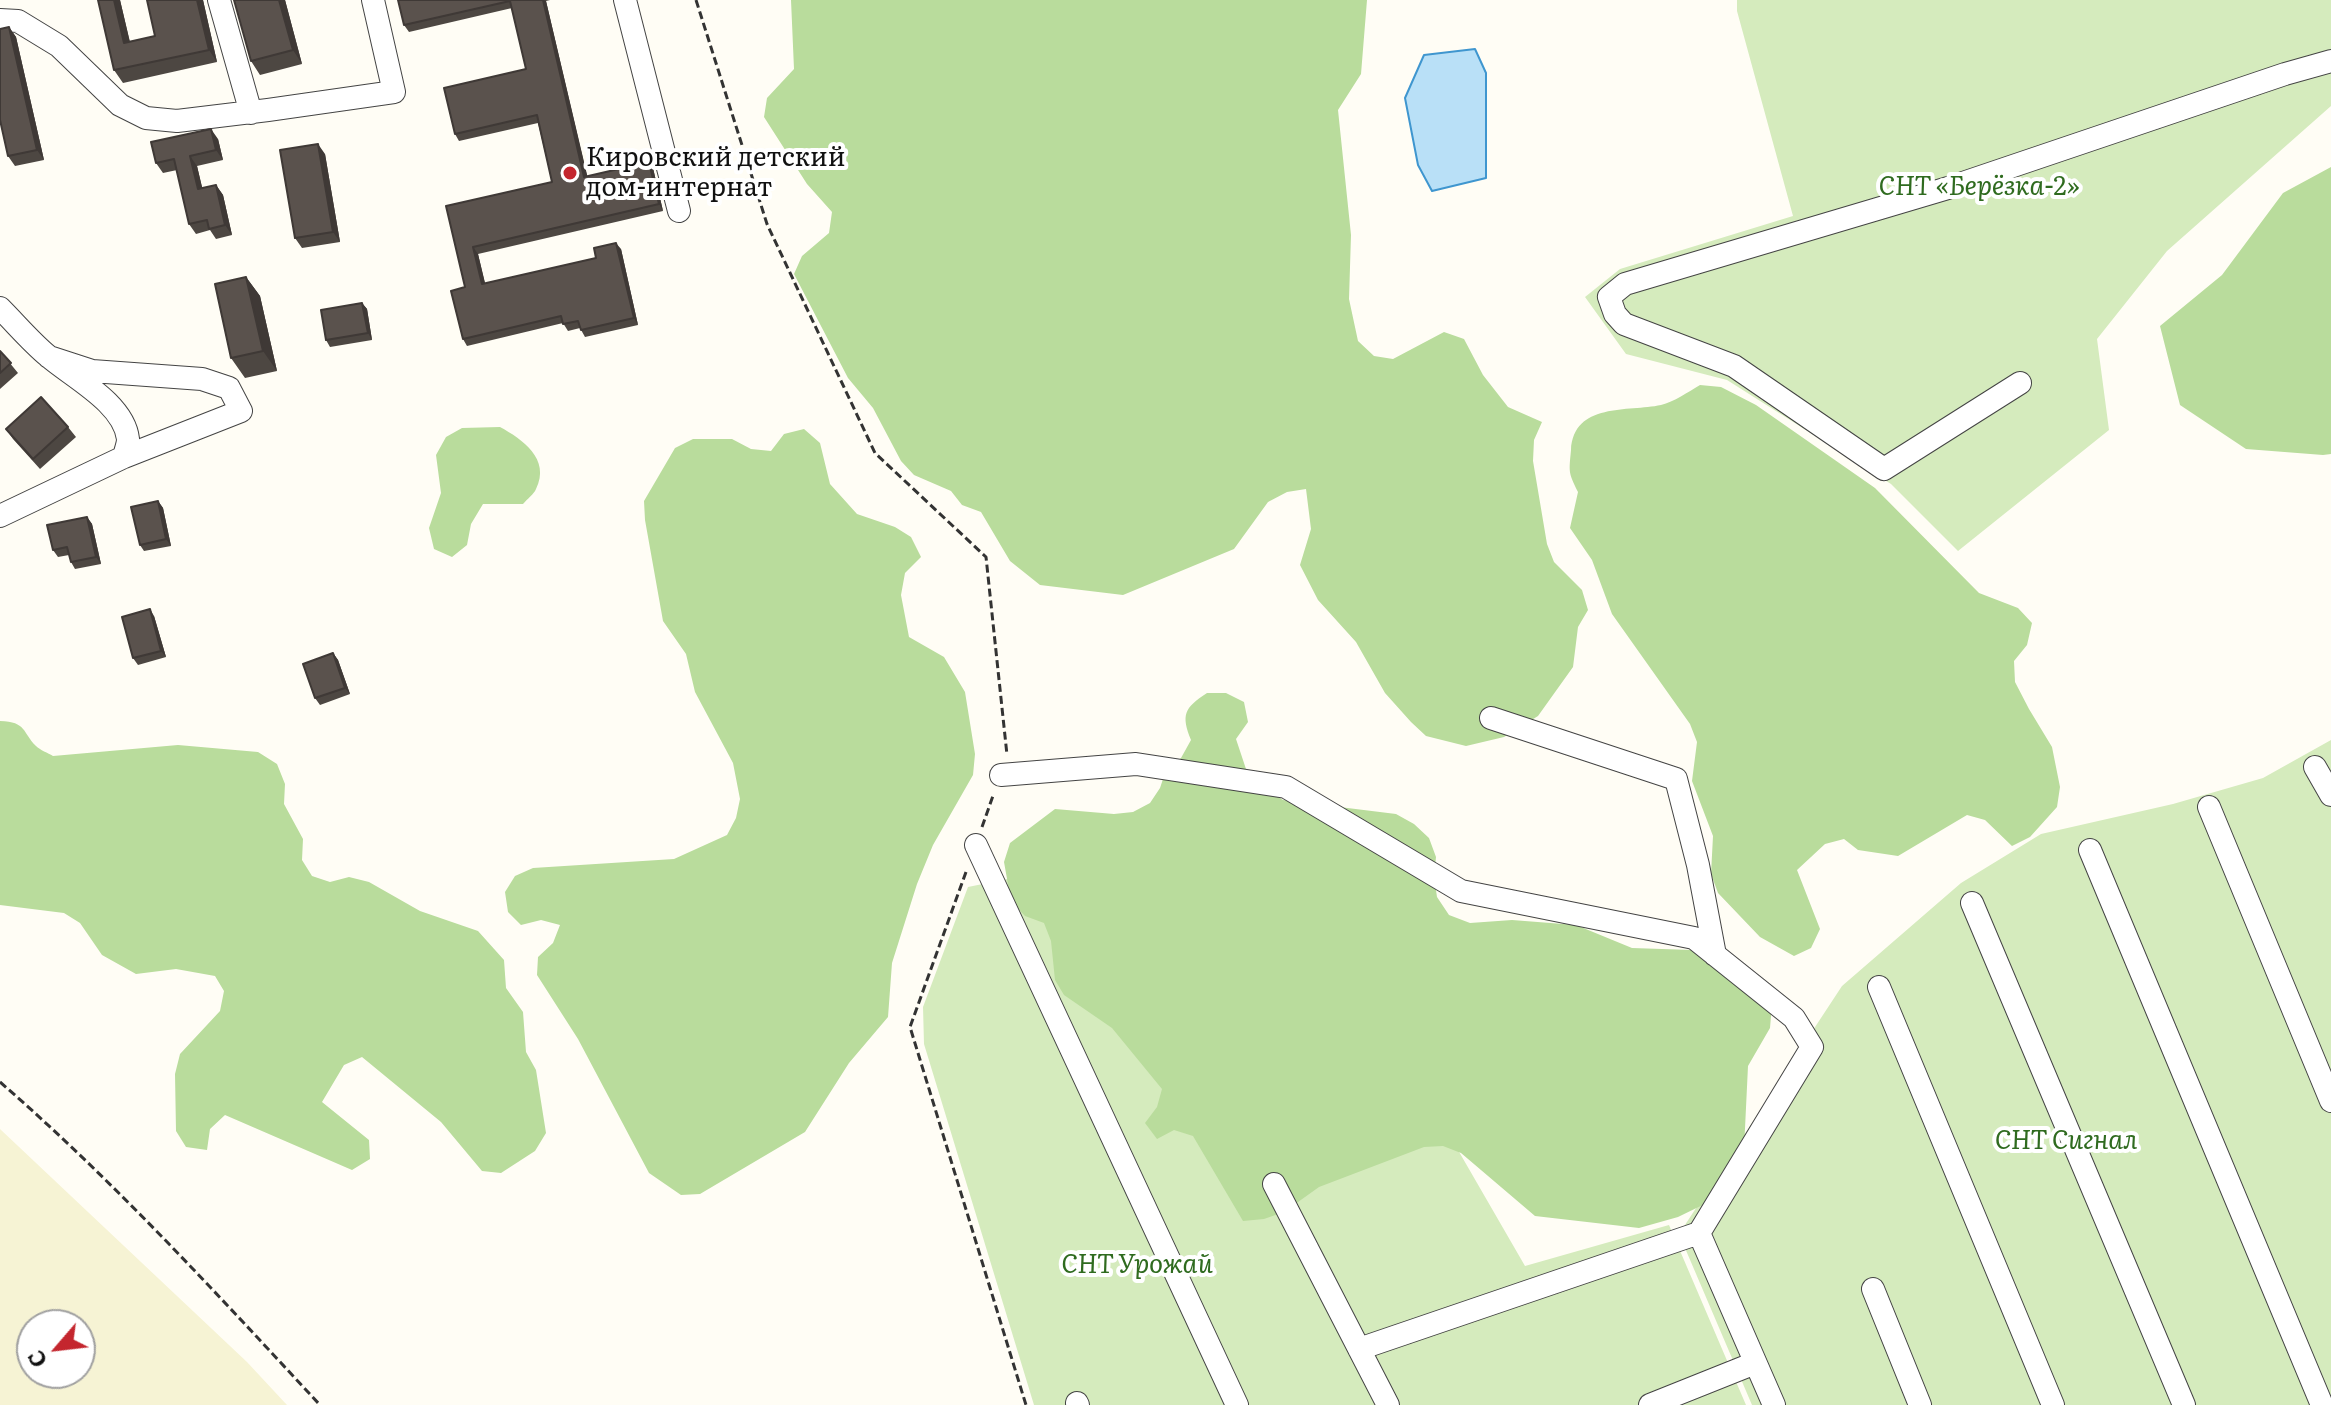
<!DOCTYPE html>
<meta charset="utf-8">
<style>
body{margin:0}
#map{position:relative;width:2331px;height:1405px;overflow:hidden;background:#fffdf5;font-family:Literata,serif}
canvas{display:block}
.north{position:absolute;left:16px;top:1309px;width:80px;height:80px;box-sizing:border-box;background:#fff;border:2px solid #a0a0a0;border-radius:50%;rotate:242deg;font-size:22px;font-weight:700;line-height:32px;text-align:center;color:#111}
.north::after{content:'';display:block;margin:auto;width:28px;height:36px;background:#c4262e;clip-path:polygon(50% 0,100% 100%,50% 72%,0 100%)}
</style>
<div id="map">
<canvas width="2331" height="1405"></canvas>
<div class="north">С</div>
</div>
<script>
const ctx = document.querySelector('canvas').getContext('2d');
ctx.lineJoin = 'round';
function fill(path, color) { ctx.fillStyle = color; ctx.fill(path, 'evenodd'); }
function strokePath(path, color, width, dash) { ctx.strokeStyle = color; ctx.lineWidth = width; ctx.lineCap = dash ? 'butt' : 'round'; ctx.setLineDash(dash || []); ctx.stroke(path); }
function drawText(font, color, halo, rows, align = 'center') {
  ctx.font = font + ' Literata,serif'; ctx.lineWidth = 8; ctx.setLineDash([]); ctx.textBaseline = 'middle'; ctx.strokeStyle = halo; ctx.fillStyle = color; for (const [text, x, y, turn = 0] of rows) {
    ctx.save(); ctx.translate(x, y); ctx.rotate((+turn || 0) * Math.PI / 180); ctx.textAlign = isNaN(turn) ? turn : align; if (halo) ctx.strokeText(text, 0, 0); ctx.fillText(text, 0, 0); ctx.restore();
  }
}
fill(new Path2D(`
 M0,1129L247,1362L287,1405H0ZM32,1325H80V1373H32Z`), '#f6f3d4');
fill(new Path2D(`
 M1737,0H2331V106L2167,251L2097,339L2109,430L1958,551L1891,484L1727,380L1626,354L1585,297L1620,269L1793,216L1737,11Z
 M2331,740V1405H1752L1679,1234L1842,986L1961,883L2041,834L2173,804L2263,778Z
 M1022,876L1447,1131L1525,1266L1669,1225L1746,1405H1034L924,1044L923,1007L968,887Z`), '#d5ebbd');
fill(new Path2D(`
 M791,0H1367L1361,74L1338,110L1351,235L1349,299L1358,341L1374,356L1393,359L1444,332L1464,339L1483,375L1508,407L1542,422L1534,440L1533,461L1547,544L1554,562L1582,590L1588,610L1578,627L1573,667L1538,716L1504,737L1466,746L1426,736L1411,722L1385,693L1356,642L1318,600L1300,565L1311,529L1306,489L1287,492L1268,502L1234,549L1123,595L1040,585L1010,561L981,512L962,505L951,491L914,475L901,461L873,408L848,378L794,274L802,256L829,233L832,212L807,184L764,117L767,98L794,69Z
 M2331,167V454L2323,455L2246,449L2180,405L2160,326L2222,275L2283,193Z
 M1700,385L1721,387L1756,405L1875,488L1979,593L2018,608L2032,623L2027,645L2014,661L2015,682L2029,709L2052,747L2060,787L2057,807L2030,837L2012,846L1985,820L1967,815L1898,856L1858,850L1844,839L1825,844L1797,870L1820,929L1811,948L1794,956L1760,937L1718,893L1711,874L1713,836L1692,781L1697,742L1690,724L1612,614L1592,560L1570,528L1578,492C1568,472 1569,472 1571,450C1574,402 1628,412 1661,405C1674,402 1688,392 1700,385Z
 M500,427C522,439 551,459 536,489C534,494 527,499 523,504H483L471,524L467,545L452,557L434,549L429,528L441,493L436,455L446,437L462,428Z
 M804,429L820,443L830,484L857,514L895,527L911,537L921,557L905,573L901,595L909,637L944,657L965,692L975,754L973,775L933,845L917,884L892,963L888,1017L849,1063L805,1132L700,1194L681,1195L649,1173L578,1039L537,975L538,957L553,943L560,925L541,920L521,925L508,912L505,892L515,876L533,868L674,859L727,835L736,818L740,799L733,763L695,692L686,654L663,621L645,520L644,501L675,448L693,439H732L751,449L771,451L784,434Z
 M1207,693H1226L1244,702L1248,722L1236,739L1249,778L1283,800L1396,814L1414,824L1429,838L1436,857L1434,877L1437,897L1449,915L1470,923L1512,920L1576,925L1632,948L1692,950L1730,959L1772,1004L1770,1028L1748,1066L1743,1170L1715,1199L1678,1217L1639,1228L1535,1216L1461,1153L1443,1146L1424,1147L1319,1187L1284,1212L1264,1219L1243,1221L1193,1136L1174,1130L1157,1139L1145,1123L1157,1107L1162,1089L1112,1028L1064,995L1055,980L1051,941L1044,923L1025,916L1011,901L1004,862L1010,843L1055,809L1114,814L1133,812L1150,803L1160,788L1166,770L1181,758L1191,740C1181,715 1184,708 1207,693Z
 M0,721C27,722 22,732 36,746C40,750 48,753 53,756L178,745L258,752L277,764L285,784L284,804L303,839L302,860L312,876L330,882L349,877L369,882L420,911L478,931L504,960L506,988L523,1012L526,1052L536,1070L546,1133L535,1151L501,1173L482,1171L441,1122L362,1057L344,1065L322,1102L369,1140L370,1159L352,1170L225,1115L210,1129L207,1150L186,1147L176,1131L175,1074L180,1054L220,1011L224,991L215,976L176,969L136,974L102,955L80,923L64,913L0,905Z`), '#b9dc9c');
const water = new Path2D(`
 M1475,49L1486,73V178L1432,191L1418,165L1405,98L1424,55Z`);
fill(water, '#b9e0f7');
strokePath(water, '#3f96cf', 2);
const minor = new Path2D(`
 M219,0L251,113
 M625,0L679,211
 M0,20L18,21L59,46L120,105L146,118L177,121L268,110L394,92L373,0
 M0,308C16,324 31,342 48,356C72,377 124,403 128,439C128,445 125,451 124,457
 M2020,383L1884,469L1734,366L1624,324L1615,314L1609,297L1625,284L1948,188L2285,74L2331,61
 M0,516L124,457L241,411L229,388L202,379L92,371L49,357
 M1491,718L1676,779L1698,865L1715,955
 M2315,767L2331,795
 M1001,775L1136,764L1286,787L1461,891L1694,938L1794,1018L1812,1047L1699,1233L1359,1349
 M2209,807L2331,1101
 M976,845L1237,1405
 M2090,850L2322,1405
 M1972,903L2184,1405
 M1879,987L2053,1405
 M1274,1184L1388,1405
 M1699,1233L1774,1405
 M1873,1289L1920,1405
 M1077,1403L1078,1405
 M1650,1405L1755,1363`);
strokePath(minor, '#444', 24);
strokePath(new Path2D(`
 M696,0L767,224L875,453L986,557L1007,755
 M982,827L994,793
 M966,872L910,1027L1026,1405
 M0,1082C115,1182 217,1294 320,1405`), '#333', 3, [8, 4]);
strokePath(minor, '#fff', 22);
fill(new Path2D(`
 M120,0L130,42L155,36L147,0H203L217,62L123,83L114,70Z
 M285,0L302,64L260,75L251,61Z
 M398,0H550L546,1L587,176L653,168L663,211L478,254L485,284L596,258L621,249L638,325L585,337L580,328L568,331L563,323L467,346L463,339L465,287L446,206L552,182L538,123L459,141L455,134L526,69L512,8L409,32L404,25Z
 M9,27L16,37L44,160L15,166L8,156Z
 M218,139L223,160L197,166L202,188L216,185L223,195L232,235L216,239L210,230L196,234L189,224L177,170L163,173L156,163Z
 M325,154L340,242L302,248L295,238Z
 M246,277L260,296L277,371L245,378L231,358Z
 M362,303L367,309L372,340L330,347L326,340Z
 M0,351L18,373L0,389Z
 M68,427L76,437L40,469L13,439L6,429Z
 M158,501L163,508L171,546L144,551L140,545Z
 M87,517L92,524L101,564L75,569L71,562L69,555L58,557L53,550Z
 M154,616L166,657L138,665L133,658Z
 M333,653L338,660L350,694L320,705L315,698Z`), '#4d4742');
fill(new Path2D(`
 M114,0H120L133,56L124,43Z
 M197,0H203L217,62L209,50Z
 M279,0H285L302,64L293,50Z
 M543,0L546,1L589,183L584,177Z
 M9,27L16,37L44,160L37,150Z
 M211,129L218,139L223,160L216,150Z
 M318,144L325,154L340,242L333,232Z
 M190,156L197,166L205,199L198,189Z
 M649,162L653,168L663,211L659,204Z
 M216,185L223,195L232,235L225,225Z
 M616,243L621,249L638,325L634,318Z
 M473,247L478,254L487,291L482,284Z
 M246,277L260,296L277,371L263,351Z
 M362,303L367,309L372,340L368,333Z
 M158,501L163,508L171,546L166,539Z
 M87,517L92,524L101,564L96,557Z
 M150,609L154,616L166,657L161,651Z
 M333,653L338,660L350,694L345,688Z`), '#3f3936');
const building = new Path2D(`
 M98,0H114L124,43L155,36L147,0H197L209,50L114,70Z
 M234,0H279L293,50L251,61Z
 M398,0H543L584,177L649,162L659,204L473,247L482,284L596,258L594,248L616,243L634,318L581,330L578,321L563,324L561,316L463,339L451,291L465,287L446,206L552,182L537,115L455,134L444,88L526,69L510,1L404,25Z
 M9,27L37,150L8,156L0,120V29Z
 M211,129L216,150L190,156L198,189L216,185L225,225L209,229L207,220L189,224L174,159L156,163L151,142Z
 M318,144L333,232L295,238L280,150Z
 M246,277L263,351L231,358L215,284Z
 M362,303L368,333L326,340L321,310Z
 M0,351L11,363L0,373Z
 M41,397L68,427L33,459L6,429Z
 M158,501L166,539L140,545L131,507Z
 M87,517L96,557L71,562L67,547L53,550L47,525Z
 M150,609L161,651L133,658L122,617Z
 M333,653L345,688L315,698L303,664Z`);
fill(building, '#5a524d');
strokePath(building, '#3f3936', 2);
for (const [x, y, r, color] of [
 [570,173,8,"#c4262e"]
]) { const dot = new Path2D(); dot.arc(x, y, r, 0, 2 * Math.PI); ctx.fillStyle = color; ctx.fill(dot); strokePath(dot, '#fff', 3); }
drawText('26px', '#111', '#fff', [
 ["Кировский детский",586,158],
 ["дом-интернат",586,188]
], 'left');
drawText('italic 26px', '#2f6b1f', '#fff', [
 ["СНТ «Берёзка-2»",1979,187],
 ["СНТ Сигнал",2066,1141],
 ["СНТ Урожай",1137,1265]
]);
</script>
